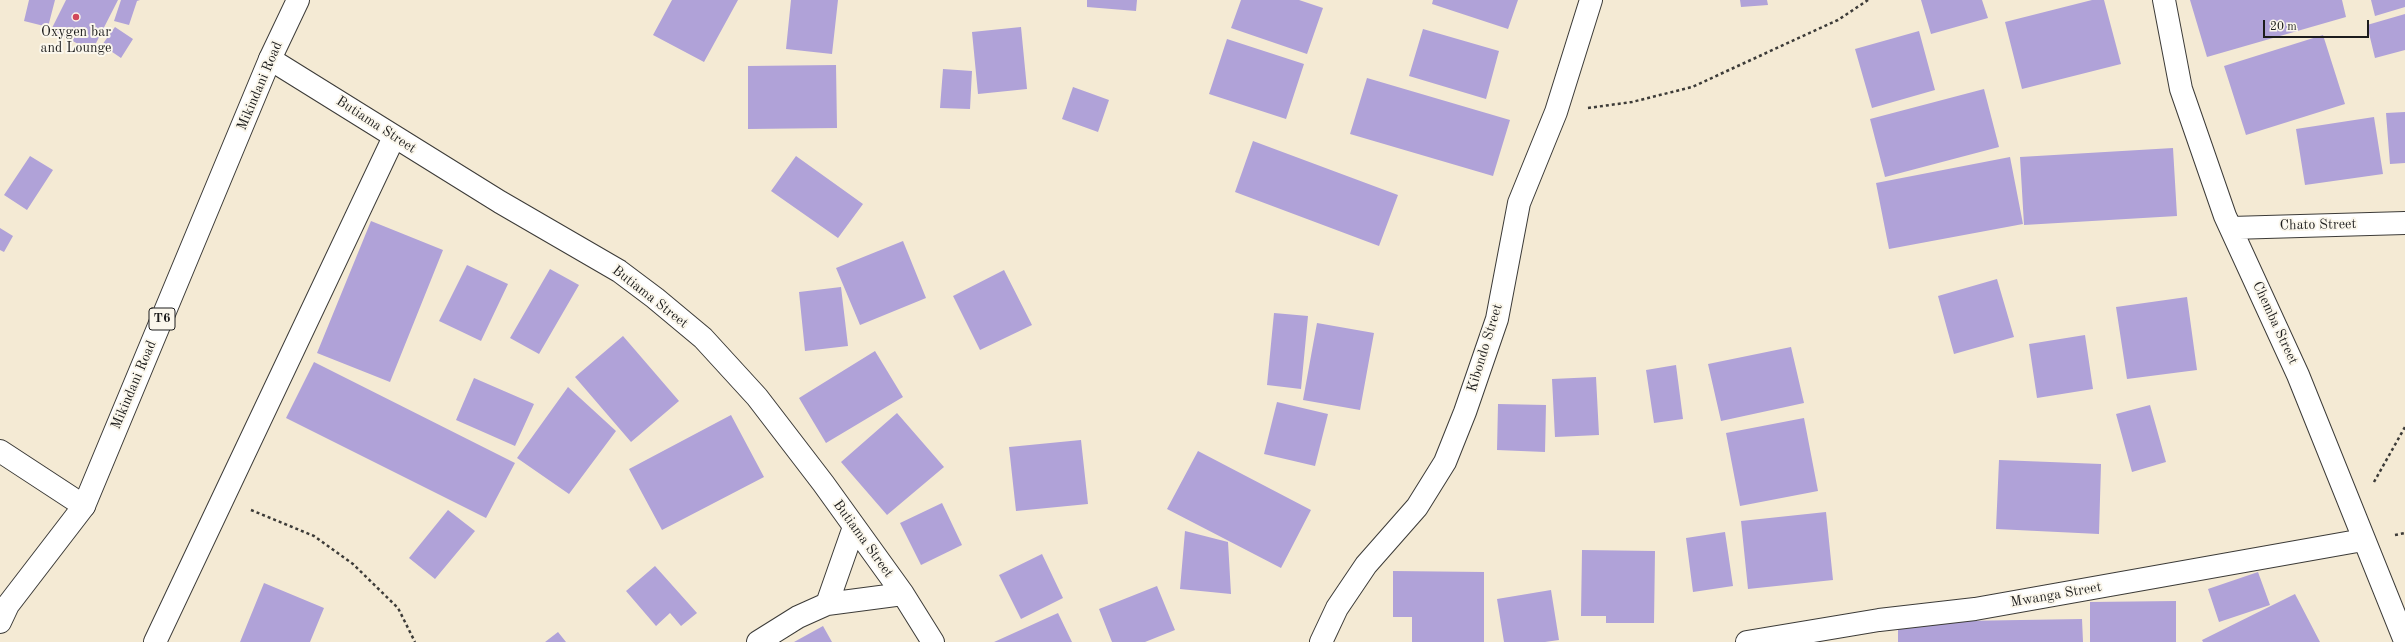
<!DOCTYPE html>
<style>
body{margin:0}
#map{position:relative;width:2405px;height:642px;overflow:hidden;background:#f4ead4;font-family:"Old Standard TT",serif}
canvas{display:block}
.scale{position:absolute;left:2263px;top:20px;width:106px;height:18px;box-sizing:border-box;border:2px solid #1c1c1c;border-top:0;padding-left:5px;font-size:12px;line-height:14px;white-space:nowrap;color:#1c1c1c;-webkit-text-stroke:3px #fbf7ec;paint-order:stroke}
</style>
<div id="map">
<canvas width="2405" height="642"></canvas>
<div class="scale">20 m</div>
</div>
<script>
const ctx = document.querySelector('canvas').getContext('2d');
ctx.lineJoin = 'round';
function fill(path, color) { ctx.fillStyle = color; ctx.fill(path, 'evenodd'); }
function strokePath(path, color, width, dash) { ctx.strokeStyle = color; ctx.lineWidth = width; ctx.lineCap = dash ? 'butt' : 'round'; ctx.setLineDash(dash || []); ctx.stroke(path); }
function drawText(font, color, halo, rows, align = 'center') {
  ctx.font = font + ' "Old Standard TT",serif'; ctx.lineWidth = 4; ctx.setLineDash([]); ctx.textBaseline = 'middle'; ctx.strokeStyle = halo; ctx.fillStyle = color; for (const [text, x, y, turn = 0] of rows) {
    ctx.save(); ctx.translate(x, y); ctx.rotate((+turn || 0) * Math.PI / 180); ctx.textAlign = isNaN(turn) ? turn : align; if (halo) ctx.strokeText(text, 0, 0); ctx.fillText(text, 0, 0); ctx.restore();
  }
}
fill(new Path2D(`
 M29,0H55L48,27L24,21Z
 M66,0H118L92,51L51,30Z
 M121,0H140L137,1L129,25L114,21Z
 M672,0H738L704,62L653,35Z
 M791,0H838L832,54L786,49Z
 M1087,0H1137L1136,11L1087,7Z
 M1241,0H1299L1323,8L1307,54L1231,28Z
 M1433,0H1518L1508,29L1432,4Z
 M1740,0H1767L1768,5L1741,7Z
 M1921,0H1982L1988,18L1931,34Z
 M2092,0H2104L2121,64L2022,89L2005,22Z
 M2190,0H2342L2346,17L2207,57Z
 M2371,0H2405V7L2375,16Z
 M2405,14V50L2375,58L2367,25Z
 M115,27L133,39L121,58L102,45Z
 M1021,27L1027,89L978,94L972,32Z
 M1423,29L1499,51L1486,99L1409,76Z
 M1919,31L1935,90L1872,108L1855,49Z
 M2323,35L2345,104L2246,135L2224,66Z
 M1227,39L1304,64L1286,119L1209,94Z
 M836,65L837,128L748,129V66Z
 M943,69L972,71L970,109L940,108Z
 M1367,78L1510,120L1493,176L1350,134Z
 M1073,87L1109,100L1098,132L1062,119Z
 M1984,89L1999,147L1885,177L1870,119Z
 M2405,112V163L2390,164L2386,113Z
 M2374,117L2383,174L2305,185L2296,129Z
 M1253,141L1398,195L1379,246L1235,192Z
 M2173,148L2177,216L2024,225L2020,157Z
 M30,156L53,170L27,210L4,195Z
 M796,156L863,204L838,238L771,191Z
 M2010,157L2023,224L1889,249L1876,183Z
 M371,221L443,250L390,382L317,353Z
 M0,228L13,236L4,252L0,250Z
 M903,241L926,298L860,325L836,268Z
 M467,265L508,284L481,341L439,321Z
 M550,269L579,285L539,354L510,338Z
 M1004,270L1032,325L980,350L953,296Z
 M1997,279L2014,337L1954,354L1938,296Z
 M841,287L848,346L805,351L799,292Z
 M2187,297L2197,370L2127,379L2116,307Z
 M1274,313L1308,316L1301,389L1267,385Z
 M1317,323L1374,333L1360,410L1303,400Z
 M2085,335L2093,389L2037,398L2029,344Z
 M623,336L679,401L631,442L575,377Z
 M1791,347L1804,403L1721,421L1708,364Z
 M875,351L903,397L826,443L799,398Z
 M314,362L515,463L486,518L286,418Z
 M1676,365L1683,419L1654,423L1646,370Z
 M1596,377L1599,435L1555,437L1552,379Z
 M474,378L534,404L515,446L456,420Z
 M568,387L616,431L569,494L517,458Z
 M1277,402L1328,414L1315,466L1264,454Z
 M1498,404L1546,405L1545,452L1497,450Z
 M2150,405L2166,462L2132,472L2116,414Z
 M897,413L944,467L887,515L841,462Z
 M731,415L764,477L662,530L629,469Z
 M1804,418L1818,491L1740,506L1726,433Z
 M1081,440L1088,504L1016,511L1009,447Z
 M1198,451L1311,510L1281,568L1167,509Z
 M1999,460L2101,464L2099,534L1996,529Z
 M942,503L962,545L921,565L900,523Z
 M448,510L475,531L435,579L409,558Z
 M1826,512L1833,580L1748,589L1741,521Z
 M1185,531L1228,542L1231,594L1180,589Z
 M1725,532L1733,586L1693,592L1686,538Z
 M1582,550L1655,551L1654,623H1606V616H1581Z
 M1042,554L1063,598L1021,619L999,575Z
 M655,566L697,613L681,626L670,613L656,626L626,591Z
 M1393,571L1484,572V642H1412V617H1393Z
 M2258,572L2270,605L2219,622L2208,589Z
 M264,583L324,608L310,642H240Z
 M1157,586L1175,630L1145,642H1112L1099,609Z
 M1551,590L1559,640L1545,642H1504L1497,599Z
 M2295,594L2320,642H2203L2202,640Z
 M2176,601V642H2090V602Z
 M1058,613L1072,642H994Z
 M2082,619L2083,642H1898V622Z
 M823,626L832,642H794Z
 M558,632L566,642H545Z`), '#b0a2d8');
const street = new Path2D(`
 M2164,0L2181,89L2225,216L2298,375L2405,641
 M270,59L500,202L619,271L655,298L703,338L757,397L823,483L903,594L933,642
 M2231,228L2405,223
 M0,451L84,506
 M827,604L854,527
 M155,642L394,137
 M758,642L798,617L827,604L903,594
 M1321,642L1337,608L1366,565L1417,507L1445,462L1465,412L1497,319L1519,203L1556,112L1591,0
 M1747,642L1879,620L1975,609L2363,540`);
const highway = new Path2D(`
 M0,622L8,605L84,506L270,59L298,0`);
strokePath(street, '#3c3b38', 24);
strokePath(highway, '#3c3b38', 24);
strokePath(new Path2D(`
 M1588,108L1632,102L1692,87L1838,20L1868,0
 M2374,482L2405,427
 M251,510L314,536L353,564L398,608L415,642
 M2395,535L2405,533`), '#3c3b38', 2.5, [3, 3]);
strokePath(street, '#fff', 22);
strokePath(highway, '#fff', 22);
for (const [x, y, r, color] of [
 [76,17,4,"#d1495b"]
]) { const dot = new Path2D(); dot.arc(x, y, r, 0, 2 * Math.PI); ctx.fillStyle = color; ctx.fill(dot); strokePath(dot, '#fbf7ec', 1.5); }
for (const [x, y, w] of [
 [162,319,26]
]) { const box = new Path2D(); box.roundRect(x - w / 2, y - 11, w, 22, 3); ctx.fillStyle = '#fbf7ec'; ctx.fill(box); strokePath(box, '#1c1c1c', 1); }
drawText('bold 13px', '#1c1c1c', null, [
 ["T6",162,319]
]);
drawText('14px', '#1c1c1c', '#fbf7ec', [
 ["Oxygen bar",76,32],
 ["and Lounge",76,48]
]);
drawText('14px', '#1c1c1c', '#fbf7ec', [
 ["Mikindani Road",260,86,-67],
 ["Butiama Street",376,125,33],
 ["Chato Street",2318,225,-1],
 ["Butiama Street",650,297,38],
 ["Chemba Street",2275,323,65],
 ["Kibondo Street",1485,348,-73],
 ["Mikindani Road",134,385,-67],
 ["Butiama Street",863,539,54],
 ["Mwanga Street",2056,595,-10]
]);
</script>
